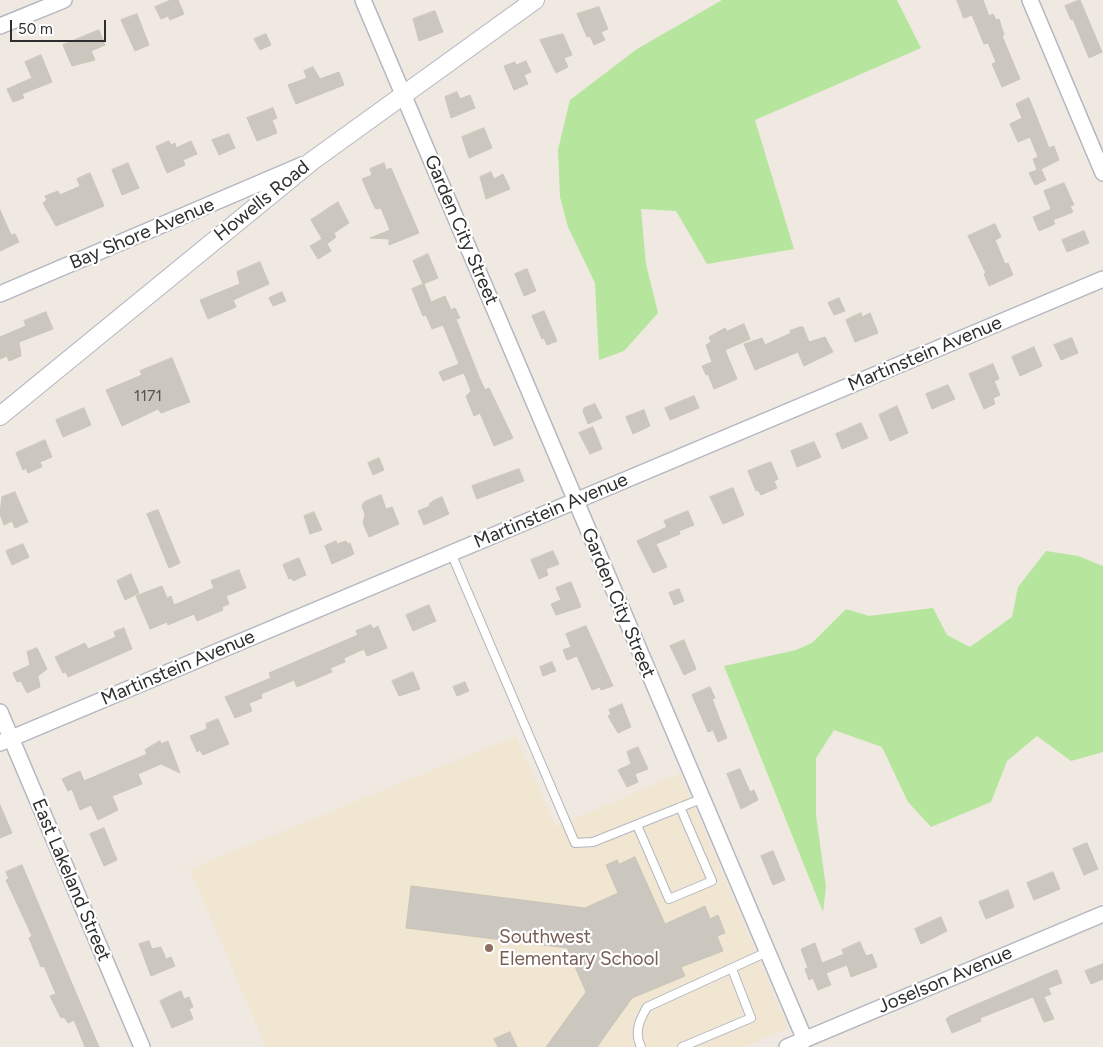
<!DOCTYPE html>
<style>
body{margin:0}
#map{position:relative;width:1103px;height:1047px;overflow:hidden;background:#efe9e1;font-family:Figtree,sans-serif}
canvas{display:block}
.scale{position:absolute;left:10px;top:20px;width:96px;height:22px;box-sizing:border-box;border:2px solid #2e2e2e;border-top:0;padding-left:6px;font-size:15px;line-height:18px;white-space:nowrap;color:#2e2e2e;-webkit-text-stroke:4px #fff;paint-order:stroke}
</style>
<div id="map">
<canvas width="1103" height="1047"></canvas>
<div class="scale">50 m</div>
</div>
<script>
const ctx = document.querySelector('canvas').getContext('2d');
ctx.lineJoin = 'round';
function fill(path, color) { ctx.fillStyle = color; ctx.fill(path, 'evenodd'); }
function strokePath(path, color, width, dash) { ctx.strokeStyle = color; ctx.lineWidth = width; ctx.lineCap = dash ? 'butt' : 'round'; ctx.setLineDash(dash || []); ctx.stroke(path); }
function drawText(font, color, halo, rows, align = 'center') {
  ctx.font = font + ' Figtree,sans-serif'; ctx.lineWidth = 4.5; ctx.setLineDash([]); ctx.textBaseline = 'middle'; ctx.strokeStyle = halo; ctx.fillStyle = color; for (const [text, x, y, turn = 0] of rows) {
    ctx.save(); ctx.translate(x, y); ctx.rotate((+turn || 0) * Math.PI / 180); ctx.textAlign = isNaN(turn) ? turn : align; if (halo) ctx.strokeText(text, 0, 0); ctx.fillText(text, 0, 0); ctx.restore();
  }
}
fill(new Path2D(`
 M516,736L556,827L680,773L788,1028L744,1047H266L190,869Z`), '#f0e6d1');
fill(new Path2D(`
 M722,0H897L921,48L755,120L794,249L707,264L676,211L641,209L646,264L658,313L624,351L599,360L595,283L568,227L560,197L558,150L570,100L637,49Z
 M1046,551L1078,556L1103,566V752L1071,761L1037,736L1007,761L991,802L931,827L908,802L882,747L834,730L816,758V815L826,887L823,912L724,666L796,650L812,643L846,609L869,616L933,608L947,635L970,647L1012,617L1018,587Z`), '#b6e59e');
const building = new Path2D(`
 M171,0H178L184,14L170,20L168,16L161,19L155,7Z
 M957,0H983L989,16L993,14L996,20L999,19L1004,35L1002,36L1020,79L1002,87L992,64L996,62L988,43L984,44L972,15L964,18Z
 M1080,0L1102,52L1089,58L1073,19L1071,20L1065,6Z
 M599,7L608,29L601,32L605,40L594,45L590,36L587,37L577,14Z
 M435,11L443,32L419,41L413,19Z
 M137,14L149,45L135,51L121,20Z
 M99,30L105,45L91,51L95,60L72,66L63,45Z
 M266,34L271,45L260,50L254,39Z
 M563,34L572,55L564,58L568,67L556,73L540,40Z
 M41,55L52,82L22,94L24,98L13,102L7,89L32,78L25,62Z
 M526,61L531,72L524,75L528,84L514,90L504,66L515,62L516,65Z
 M313,67L320,79L339,72L344,85L296,104L288,85L307,78L304,71Z
 M457,92L460,99L470,95L475,108L451,118L445,97Z
 M1029,98L1049,148L1054,146L1059,160L1041,169L1046,180L1035,185L1029,173L1037,170L1033,159L1038,157L1030,137L1018,142L1010,124L1022,118L1016,104Z
 M273,108L277,118L272,120L277,133L257,141L247,118Z
 M484,128L492,148L469,158L462,137Z
 M229,134L235,148L219,155L212,140Z
 M169,141L171,145L175,143L176,148L191,141L197,154L183,160L185,165L167,173L156,147Z
 M128,163L139,188L122,195L112,170Z
 M384,163L386,170L391,168L419,233L389,245V239L370,238L390,230L381,208L376,209L373,204L362,179L372,175L370,169Z
 M491,172L494,179L503,174L510,189L486,199L480,177Z
 M90,173L104,206L56,226L43,203L47,200L45,196L58,191L60,195L78,187L80,186L77,179Z
 M1064,183L1074,205L1070,206L1073,212L1053,220L1055,224L1039,231L1033,217L1051,209L1044,191Z
 M338,202L349,223L334,233L336,237L327,244L331,251L318,259L310,246L322,239L311,220Z
 M0,210L11,235L15,234L19,242L0,251Z
 M995,224L1001,237L995,240L1005,264L1008,263L1013,275L989,286L984,274L986,273L968,236Z
 M1084,231L1089,243L1067,252L1062,240Z
 M428,254L438,278L423,284L413,261Z
 M260,262L269,284L233,300L236,307L208,319L200,300L240,284L237,272Z
 M527,269L536,291L524,296L515,274Z
 M424,284L431,302L445,296L451,310L455,308L460,318L456,319L479,377L485,390L489,388L513,438L494,446L480,413L474,416L466,396L471,391L464,373L443,381L439,372L459,364L443,325L432,329L426,315L423,316L412,289Z
 M282,292L286,301L273,306L269,298Z
 M839,298L845,311L834,315L828,303Z
 M544,311L557,341L547,345L544,338L542,339L532,316Z
 M46,312L53,329L19,342L21,356L9,361L7,356L0,359V337L26,326L24,321Z
 M861,313L862,317L870,313L878,333L855,342L846,320Z
 M744,324L750,339L725,350L737,379L714,389L708,374L706,375L702,366L712,362L706,345L711,342L709,337L725,328L727,331Z
 M800,327H803L809,342L825,337L833,352L804,366L798,352L755,370L744,344L762,338L765,345L791,333L790,331Z
 M1072,338L1078,353L1061,360L1054,345Z
 M1034,347L1042,366L1020,376L1012,357Z
 M172,358L190,402L161,413L158,409L122,426L106,390L142,375L140,371Z
 M993,364L999,379L994,381L1000,395L993,398L995,404L984,409L969,374Z
 M948,385L955,399L932,409L926,394Z
 M694,396L699,408L670,420L665,408Z
 M595,404L602,418L588,424L583,411L584,408Z
 M897,406L908,433L890,441L879,415Z
 M84,408L91,425L63,437L56,420Z
 M644,410L650,426L633,434L626,417Z
 M861,423L868,438L842,449L836,434Z
 M593,427L602,449L590,454L579,433Z
 M45,440L52,457L40,462L42,467L28,473L26,468L23,470L16,453Z
 M814,442L821,457L797,467L791,451Z
 M379,458L384,470L373,475L368,463Z
 M771,462L778,479L774,481L777,488L761,495L758,490L756,491L748,471Z
 M519,469L524,481L477,499L472,486Z
 M733,488L744,515L723,524L710,497Z
 M15,492L28,522L15,528L12,521L4,525L0,514L2,497Z
 M381,495L386,509L392,507L399,524L369,537L363,523L365,514L362,506L364,502Z
 M442,497L449,514L424,525L418,511L430,506L429,504L433,501Z
 M158,510L180,563L169,568L147,514Z
 M688,511L694,525L679,531L680,534L656,544L667,567L653,573L637,541L667,527L664,521Z
 M314,512L322,530L310,534L304,516Z
 M336,541L337,544L346,541L348,544L350,543L354,554L332,564L325,546Z
 M23,544L29,557L12,565L6,551Z
 M553,551L559,564L546,569L548,575L539,579L531,560Z
 M299,558L306,575L293,581L292,578L289,579L283,565Z
 M239,570L246,588L226,596L229,604L222,607L223,610L197,621L194,614L168,625L167,622L150,629L136,596L162,586L167,598L171,596L174,605L214,588L211,581Z
 M131,574L139,593L125,600L117,581Z
 M571,582L581,607L556,615L551,604L561,600L556,588Z
 M679,589L684,601L674,605L669,593Z
 M429,605L436,621L413,631L406,615Z
 M371,625L373,629L378,626L387,648L367,656L364,649L344,658L345,662L330,668L332,672L297,687L294,680L261,694L262,698L249,703L252,711L235,718L225,697L271,678L269,673L358,635L356,631Z
 M586,626L613,686L601,690L600,687L592,690L577,656L567,660L563,650L571,647L566,634Z
 M124,628L132,649L68,677L66,672L63,673L55,657L85,643L88,649L116,637L114,632Z
 M684,640L696,669L684,675L670,646Z
 M37,648L47,669L38,676L40,687L27,693L21,681L17,682L13,673L30,665L27,652Z
 M552,662L556,671L543,676L540,667Z
 M413,672L420,689L399,696L392,681Z
 M465,682L469,691L457,696L453,687Z
 M710,687L715,698L712,699L727,738L718,742L713,730L708,732L692,695Z
 M622,704L631,727L618,733L608,716L611,714L609,710Z
 M218,719L229,744L203,755L200,750L197,752L190,736L207,729L206,724Z
 M160,741L161,744L168,741L180,773L161,764L138,774L142,784L112,796L118,810L98,820L91,805L80,810L72,789L68,791L62,779L80,771L84,781L147,754L145,750Z
 M638,747L648,769L635,774L638,782L627,787L618,770L631,764L627,752Z
 M740,769L750,792L754,790L758,800L741,809L727,774Z
 M0,805L12,833L0,838Z
 M104,828L117,860L104,866L90,834Z
 M1087,843L1098,869L1084,875L1073,849Z
 M773,851L785,880L773,885L761,856Z
 M635,857L665,924L705,906L710,919L718,915L725,933L717,936L723,951L681,967L685,976L632,998L597,1047H546L586,992L567,948L406,928L411,886L585,908L618,893L606,865L617,860L619,864Z
 M22,865L70,979L99,1047H85L74,1020L68,1023L64,1017L61,1018L50,996L56,994L44,966L41,967L29,938L32,936L6,880L9,879L6,872Z
 M1053,872L1060,889L1034,900L1027,883Z
 M1008,890L1014,907L986,919L979,902Z
 M941,917L947,931L921,944L915,929Z
 M149,941L152,949L161,947L166,959L171,957L175,966L151,976L139,944Z
 M860,942L866,956L872,954L877,967L851,977L847,965L826,973L831,985L818,990L813,978L809,980L805,969L808,968L801,949L815,943L822,963L844,954L842,950Z
 M1103,964V979L1091,984L1085,971Z
 M1057,970L1062,983L1048,988L1051,994L1044,997L1054,1019L1044,1022L1033,997L980,1018L981,1021L952,1033L946,1019L950,1016Z
 M181,991L184,999L189,997L193,1007L189,1009L193,1019L172,1028L160,1001Z
 M510,1032L517,1047H498L494,1039Z`);
fill(building, '#cbc7bf');
strokePath(building, '#cbc5ba', 1);
const service = new Path2D(`
 M451,553L575,843L593,842L701,799
 M637,825L669,899L712,881L680,807
 M641,1047C634,1032 639,1021 647,1007L767,952
 M682,1047L751,1018L732,969`);
const minor = new Path2D(`
 M363,0L805,1040
 M1030,0L1103,173
 M0,26L64,0
 M0,294L302,165
 M0,712L142,1047
 M0,743L1103,279
 M787,1047L1103,914`);
const tertiary = new Path2D(`
 M0,416L312,161L535,0`);
strokePath(service, '#b4b7c1', 10);
strokePath(minor, '#b4b7c1', 18);
strokePath(tertiary, '#b4b7c1', 20);
strokePath(service, '#fff', 8);
strokePath(minor, '#fff', 15);
strokePath(tertiary, '#fff', 18);
for (const [x, y, r, color] of [
 [489,948,5,"#8d6e63"]
]) { const dot = new Path2D(); dot.arc(x, y, r, 0, 2 * Math.PI); ctx.fillStyle = color; ctx.fill(dot); strokePath(dot, '#fff', 2); }
drawText('16px', '#555452', null, [
 ["1171",148,396]
]);
drawText('19px', '#2e2e2e', '#fff', [
 ["Howells Road",262,201,-39],
 ["Garden City Street",461,230,67],
 ["Bay Shore Avenue",142,234,-23],
 ["Martinstein Avenue",925,354,-23],
 ["Martinstein Avenue",551,511,-23],
 ["Garden City Street",618,603,67],
 ["Martinstein Avenue",178,668,-23],
 ["East Lakeland Street",71,880,67],
 ["Joselson Avenue",945,980,-23]
]);
drawText('19px', '#785e54', '#fff', [
 ["Southwest",499,937],
 ["Elementary School",499,959]
], 'left');
</script>
